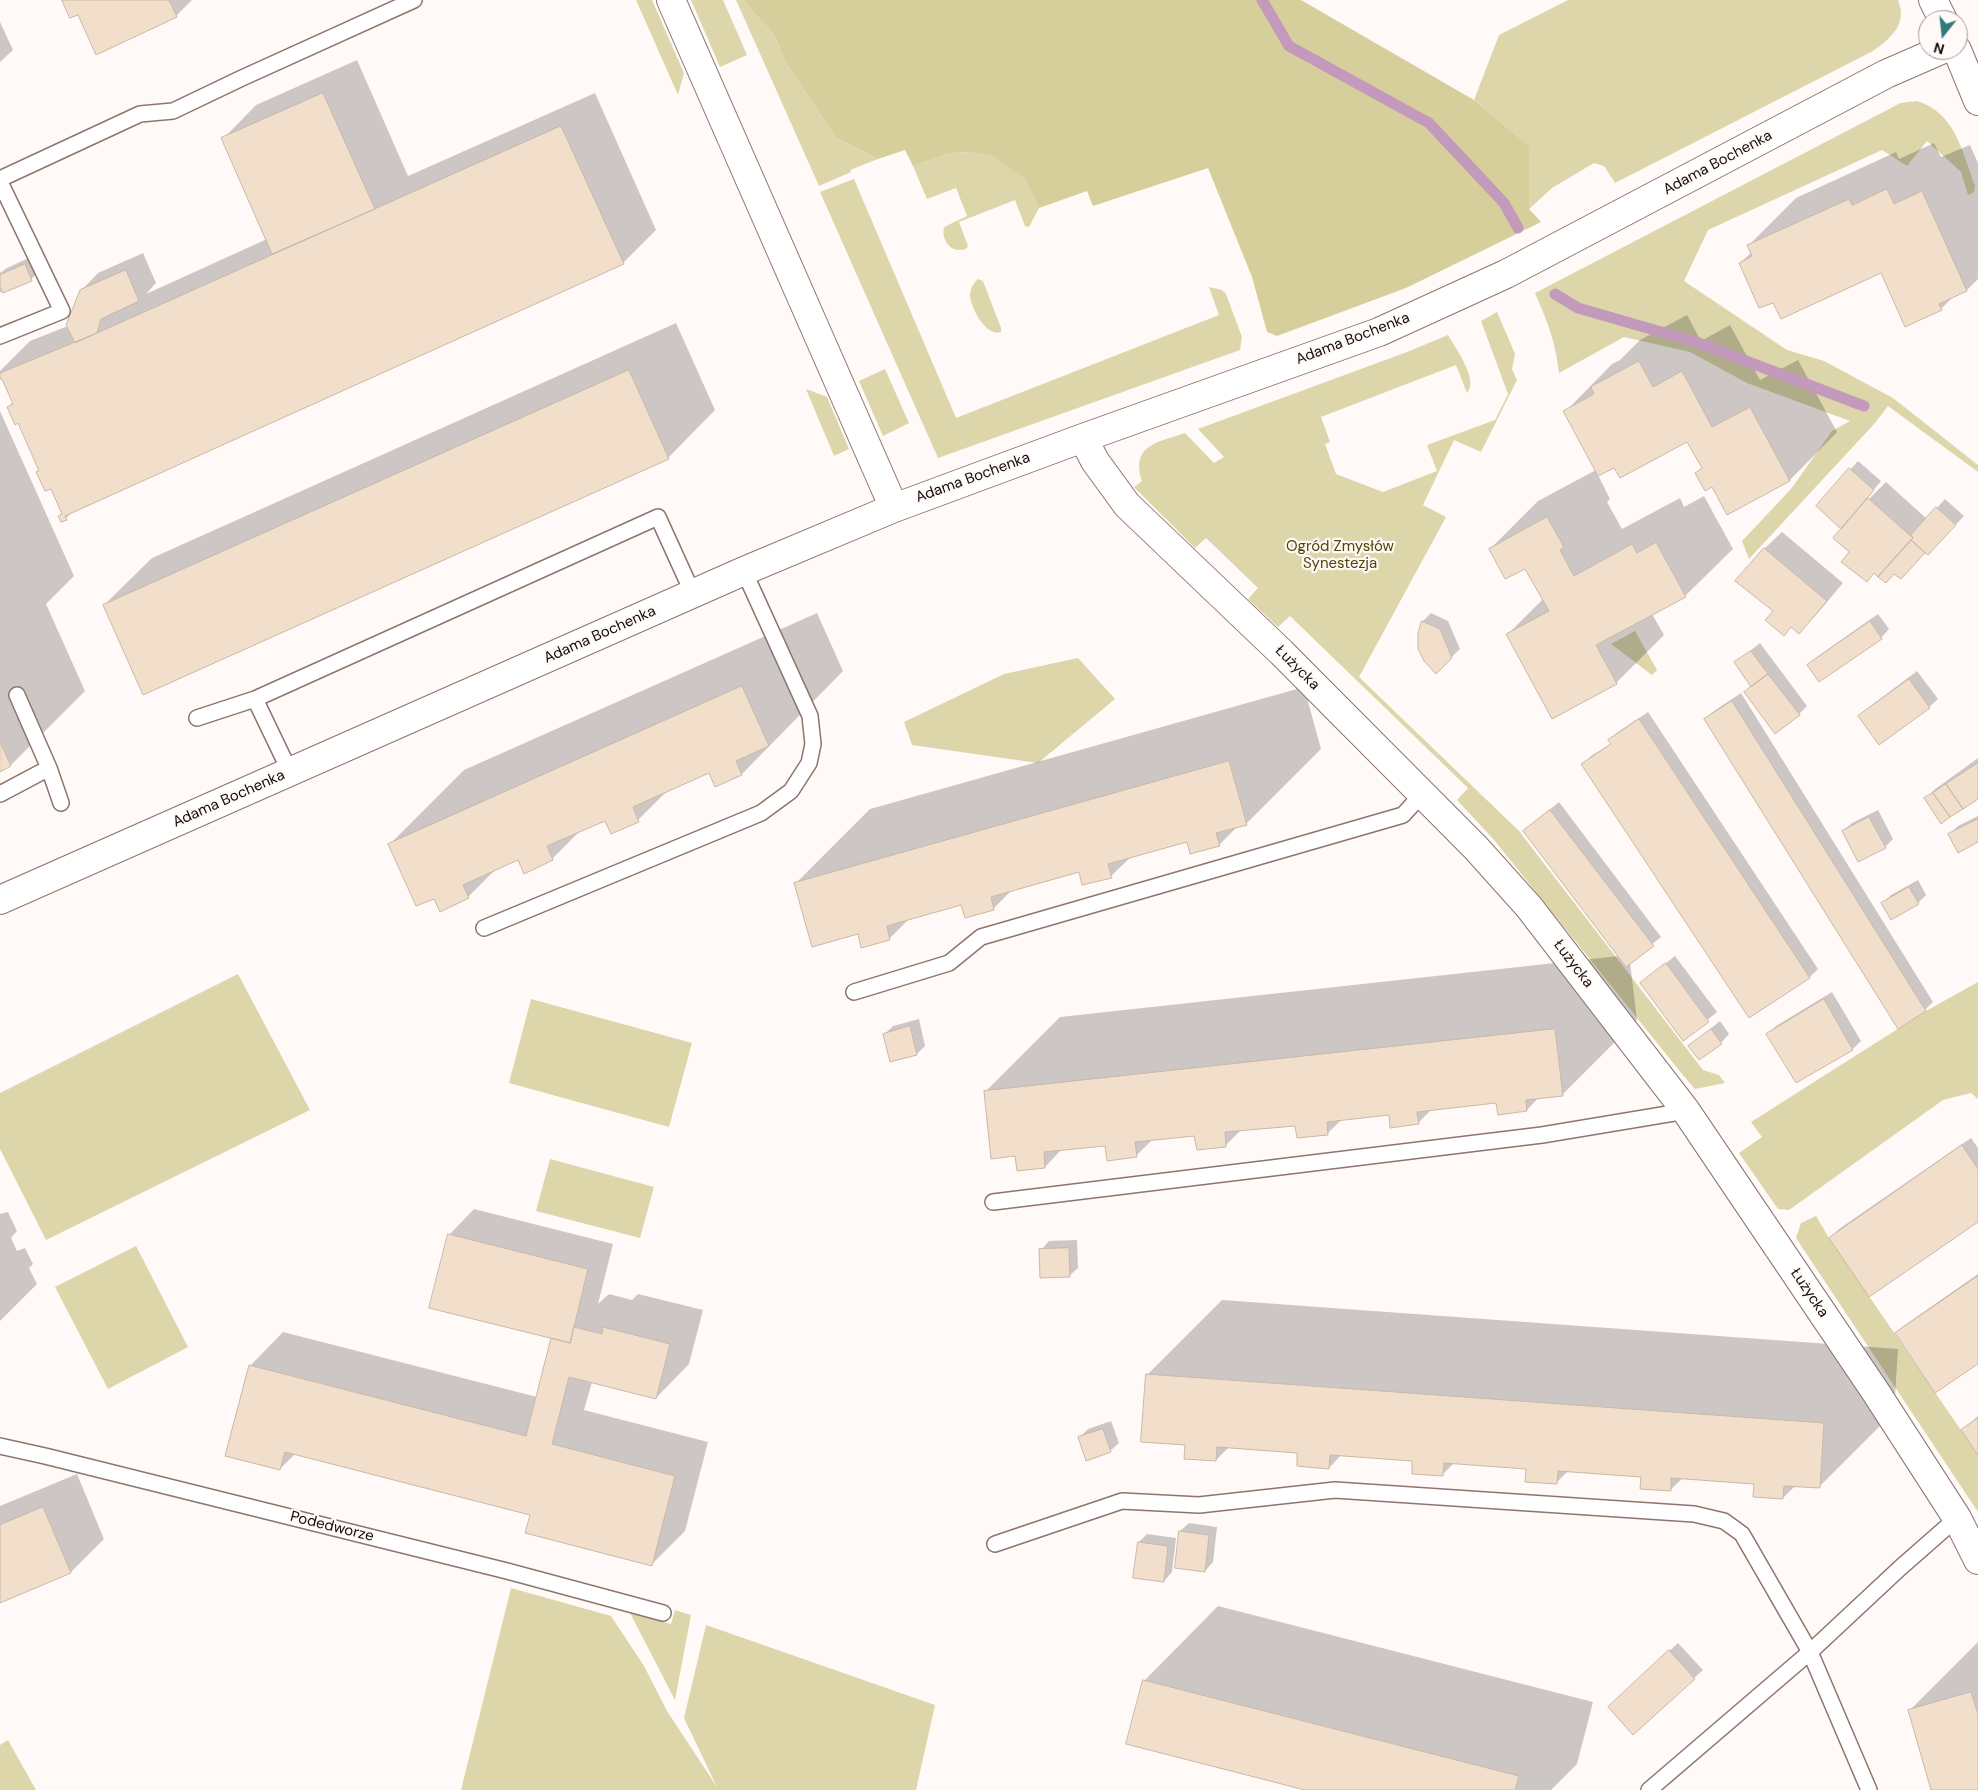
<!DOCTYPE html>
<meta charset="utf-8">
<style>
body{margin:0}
#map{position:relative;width:1978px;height:1790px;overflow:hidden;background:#fff9f7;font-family:"DM Sans",sans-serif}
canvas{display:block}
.north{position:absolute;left:1918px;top:10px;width:50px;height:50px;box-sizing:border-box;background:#fff9f7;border:1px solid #a19a97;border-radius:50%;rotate:196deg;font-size:14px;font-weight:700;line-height:20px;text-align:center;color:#130b08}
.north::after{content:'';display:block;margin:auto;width:18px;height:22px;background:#327b7c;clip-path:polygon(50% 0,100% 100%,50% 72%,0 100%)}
</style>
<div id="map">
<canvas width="1978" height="1790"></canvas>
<div class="north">N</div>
</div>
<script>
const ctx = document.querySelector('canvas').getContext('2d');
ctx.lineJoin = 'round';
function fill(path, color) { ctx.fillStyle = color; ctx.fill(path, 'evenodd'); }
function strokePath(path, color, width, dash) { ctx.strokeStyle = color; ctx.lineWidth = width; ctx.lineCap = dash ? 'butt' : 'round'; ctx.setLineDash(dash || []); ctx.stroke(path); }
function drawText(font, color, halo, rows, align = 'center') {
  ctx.font = font + ' "DM Sans",sans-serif'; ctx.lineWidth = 4.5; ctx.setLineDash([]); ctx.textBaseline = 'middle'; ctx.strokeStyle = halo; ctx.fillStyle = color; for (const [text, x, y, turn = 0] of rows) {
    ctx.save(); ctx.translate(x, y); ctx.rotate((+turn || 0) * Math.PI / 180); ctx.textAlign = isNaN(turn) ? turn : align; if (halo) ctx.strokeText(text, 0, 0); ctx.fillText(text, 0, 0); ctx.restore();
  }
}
fill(new Path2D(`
 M636,0H652L684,73L678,95Z
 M691,0H723L747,55L720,67Z
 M736,0H743L775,36L786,63L836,138L878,159L850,170L851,172L819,186Z
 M1568,0H1898C1908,24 1891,38 1873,51L1615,183L1604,166L1594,163L1552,188L1529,209V146L1474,100L1499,35Z
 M1917,101C1956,113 1962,152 1975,186L1974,192L1968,195L1961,172L1927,141L1907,166L1882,150L1708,230L1684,281L1787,350L1824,361L1893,398L1978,465V472L1888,406L1875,423L1749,559L1742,541L1791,489L1832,431L1850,421L1747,383L1690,352L1624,337L1559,373C1555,340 1548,323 1535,293L1891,108L1900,103Z
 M970,152L995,157L1012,168L1025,179L1039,208L1029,227L1025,226L1015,200L959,222L968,246L966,249C952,254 941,241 944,228L946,226L967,216L956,188L927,199L913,166L949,153Z
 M854,179L956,418L1219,315L1209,287L1222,290L1226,294L1242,337L1240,350L938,458L820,192Z
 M978,279L983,281L1001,328V332C986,337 971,308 970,296C970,290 973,283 978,279Z
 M1497,312L1515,354L1512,369L1517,380L1481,452L1454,440L1423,505L1446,517L1359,677L1519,831L1703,1070L1719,1075L1725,1083L1695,1089L1682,1074L1495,841L1457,800L1468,788L1290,616L1278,627L1248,599L1258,588L1206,538L1195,548L1134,487L1142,481C1130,445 1159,442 1185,433L1214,463L1224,457L1198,429L1407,352L1448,335C1456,349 1479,380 1467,393L1456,365L1321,417L1330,442L1325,444L1336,474L1383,492L1437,471L1427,445L1495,420L1508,394L1481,321Z
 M885,369L909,423L883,436L859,381Z
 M806,389L827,397L849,449L834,456Z
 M1635,631L1657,670L1652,675L1611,644Z
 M1078,658L1115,699L1038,763L912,745L904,722L1004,674Z
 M238,974L310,1110L46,1240L0,1149V1093Z
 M1978,982V1099L1971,1093L1943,1100L1789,1210L1778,1209L1739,1153L1762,1137L1751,1122L1926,1011Z
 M531,999L692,1043L669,1127L509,1083Z
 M550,1159L654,1187L640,1238L536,1211Z
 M1816,1216L1829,1238L1978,1455V1512L1796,1238L1801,1223Z
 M136,1246L188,1347L108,1389L55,1287Z
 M511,1588L611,1616L644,1666L667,1711L717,1787L684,1718L706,1625L935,1705L916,1790H461Z
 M675,1610L691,1615L675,1700L630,1613L671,1624Z
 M8,1740L36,1790H0V1745Z`), '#ddd6ab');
fill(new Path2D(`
 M743,0H1301L1474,100L1529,146V209L1541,222L1406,288L1277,336L1267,332L1252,277L1208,168L1093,206L1087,191L1039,208L1025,179L995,157L970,152L949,153L913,166L905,150L878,159L836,138L786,63L775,36Z`), '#d6ce9b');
fill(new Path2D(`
 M63,0H192L176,16L79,14Z
 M0,22L13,50L0,62Z
 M357,60L408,176L595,93L656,230L623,263L73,511L66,518L59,517L63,513L52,487L40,470L18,421L8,407L13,402L2,377L0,378V371L30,341L68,326L81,291L98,273L143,253L156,283L146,294L267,239L223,139L256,105Z
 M1934,143L1941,157L1970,145L1978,163V279L1967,290L1954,296L1941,309L1882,272L1774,301L1740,263L1752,252L1749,245L1796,198L1896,152L1899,159Z
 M33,256L40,271L31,279L3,292V290L0,293V271L1,273L5,269Z
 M1687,315L1701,341L1730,325L1760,380L1798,360L1837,432L1790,480L1727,514L1712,485L1697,473L1703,467L1688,440L1614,466L1598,475L1610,499L1607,502L1622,529L1680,498L1684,507L1704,496L1733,549L1685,596L1652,614L1664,635L1616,683L1553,717L1508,634L1543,599L1526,567L1490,549L1538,501L1596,470L1565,412L1612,364L1620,360L1640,340Z
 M676,323L715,410L668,458L104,605L152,558Z
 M0,411L74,576L46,604L85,691L11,765L0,770Z
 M1858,461L1881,481L1867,498L1869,499L1886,482L1927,519L1945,499L1964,516L1936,545L1925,552L1909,569L1894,572H1875L1867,581L1842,562L1851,552L1848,522L1817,506Z
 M1782,532L1843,583L1816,615L1799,632L1792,626L1784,634L1774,611L1764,549Z
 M817,613L843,671L742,774L716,785L710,771L669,789L638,820L605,819L582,829L552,859H519L497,868L468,897H434L389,845L464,770Z
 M1431,613L1448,621L1460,649L1436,672L1419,633L1423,621Z
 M1878,614L1889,629L1881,638L1809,665L1817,657Z
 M1760,643L1807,706L1799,714L1752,686L1736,662Z
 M1917,671L1938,699L1929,707L1880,743L1860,716L1868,708Z
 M1304,687L1321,749L1246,824L1238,826L1219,845L1187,841L1132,856L1111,876L1080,871L1013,889L993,909L962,904L910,918L890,938L859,933L795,884L870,809Z
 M1741,693L1933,1002L1925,1010L1705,719L1714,711Z
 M1648,712L1818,969L1810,977L1750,1016L1583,765L1591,756L1612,743L1610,740L1618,732Z
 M1978,758V797L1926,799L1934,790Z
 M1559,802L1661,937L1630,962L1637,1020L1562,1095L1539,1097L1527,1110L1497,1102L1432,1109L1418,1123L1390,1114L1342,1119L1327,1134L1296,1124L1242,1129L1225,1146L1195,1134L1153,1139L1136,1156L1106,1145L1062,1149L1045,1167L1016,1155L985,1092L1060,1017L1619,956L1524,831Z
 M1878,810L1893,839L1885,847L1843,831L1852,823Z
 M1978,816V841L1950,834L1958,826Z
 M1918,880L1926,895L1918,903H1883L1891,895Z
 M1675,956L1717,1012L1683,1040L1641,983Z
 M1832,992L1861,1041L1853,1049L1796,1082L1768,1034L1776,1026Z
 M919,1019L925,1046L917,1054L885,1034L893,1026Z
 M1720,1021L1729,1034L1721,1043L1689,1046Z
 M1971,1138L1978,1148V1221L1830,1238L1839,1229Z
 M474,1209L613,1244L598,1304L609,1294L632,1300L638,1294L703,1310L689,1364L656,1398L592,1382L584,1410L708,1442L685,1531L652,1564L532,1514L295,1454L280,1469L250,1366L283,1332L537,1397L552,1339L449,1235Z
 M8,1212L17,1231L11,1238L17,1251L25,1248L33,1264L29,1268L37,1284L0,1321V1214Z
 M1077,1240L1078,1268L1069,1276L1041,1250L1049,1241Z
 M1978,1274V1362L1896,1333L1905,1325Z
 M1222,1300L1898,1349L1894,1412L1819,1487L1796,1485L1783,1498L1755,1483L1683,1478L1670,1490L1642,1475L1569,1470L1556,1483L1528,1468L1455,1462L1442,1475L1414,1459L1342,1454L1329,1468L1299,1452L1229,1447L1216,1460L1186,1444L1147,1375Z
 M1978,1416V1453L1962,1430Z
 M1111,1421L1119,1443L1110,1451L1079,1438L1088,1429Z
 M77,1474L104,1539L71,1572L0,1601V1506Z
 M1189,1523L1217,1527L1213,1562L1205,1571L1180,1531Z
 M1147,1534L1176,1538L1172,1572L1164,1581L1139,1542Z
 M1218,1606L1593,1702L1577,1764L1551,1790H1310L1144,1681Z
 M1978,1642V1790H1932L1910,1710Z
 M1678,1643L1703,1670L1633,1733L1618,1698Z`), '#0003');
strokePath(new Path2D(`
 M1262,0L1289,46L1429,123L1504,203L1518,228
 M1555,294L1578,308L1696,342L1864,406`), '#c49abc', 11);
const building = new Path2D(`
 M62,0H169L177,17L96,55L78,15L70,18Z
 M323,93L375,209L272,254L221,138Z
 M561,126L624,264L65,516L67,520L61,522L58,516L62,514L51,489L45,491L36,472L39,471L18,423L15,425L7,407L13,404L2,379H0V373L97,333Z
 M1887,189L1894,204L1922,191L1967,291L1939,304L1942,310L1905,327L1881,273L1781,319L1773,303L1759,308L1739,263L1752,256L1747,245L1849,199L1852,205Z
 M25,264L32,281L3,293L0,287V275Z
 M126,270L139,301L101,319L97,333L75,343L66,325L80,290Z
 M1639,361L1653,387L1682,371L1712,427L1750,407L1790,481L1727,515L1712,487L1705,491L1695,473L1702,468L1687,442L1620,478L1614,468L1598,476L1563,411L1594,394L1591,387Z
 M629,370L669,459L143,695L103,605Z
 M1849,468L1874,490L1841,529L1816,506Z
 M1868,498L1913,538L1878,577L1874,573L1867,582L1841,562L1849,552L1833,538Z
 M1936,507L1956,525L1928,555L1911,540L1913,538L1911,535Z
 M1547,517L1564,547L1560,550L1574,576L1632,544L1637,553L1656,542L1686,597L1596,645L1617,684L1552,719L1506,634L1549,611L1525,569L1505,579L1489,549Z
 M1911,540L1925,553L1901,579L1894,574L1886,583L1878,577Z
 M1764,548L1827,601L1799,634L1791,627L1784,636L1765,620L1773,611L1735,581Z
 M1422,621L1440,629L1452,658L1436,674L1424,661L1418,649V633Z
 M1870,621L1882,639L1819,682L1807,665Z
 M1751,651L1768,674L1751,687L1734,662Z
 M1768,674L1800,715L1775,734L1744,692Z
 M1909,679L1930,708L1879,745L1858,716Z
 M742,686L769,746L736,761L742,775L715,787L709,773L633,807L639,822L611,834L605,821L547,846L553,860L524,874L518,860L463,885L469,898L440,912L434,899L416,906L388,844Z
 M1732,701L1926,1011L1898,1029L1704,719Z
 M1639,719L1810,978L1749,1018L1581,764L1611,744L1608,740Z
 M0,742L11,766L0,772Z
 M1229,761L1247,825L1216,833L1220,846L1190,854L1187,842L1108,864L1112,878L1082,885L1079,872L991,897L994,910L965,918L961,905L887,926L890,940L861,948L858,934L812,947L794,883Z
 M1978,763V799L1963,809L1946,784Z
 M1946,784L1963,809L1950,817L1933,793Z
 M1933,793L1950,817L1941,824L1924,798Z
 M1550,810L1654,946L1626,967L1523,831Z
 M1869,817L1886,848L1858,862L1842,831Z
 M1978,819V842L1958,853L1948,834Z
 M1909,887L1919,904L1891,920L1881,903Z
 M1666,963L1709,1022L1683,1041L1640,983Z
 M1824,999L1853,1050L1796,1083L1766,1034Z
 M910,1026L917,1055L890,1062L883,1034Z
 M1555,1029L1563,1096L1526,1100L1527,1111L1498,1115L1496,1103L1417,1112L1419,1124L1390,1128L1389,1115L1327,1122L1328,1135L1297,1138L1295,1126L1225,1132L1226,1147L1197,1150L1194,1136L1135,1142L1137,1157L1107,1161L1105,1146L1044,1152L1045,1168L1017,1171L1015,1156L991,1159L984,1091Z
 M1711,1029L1722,1044L1699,1060L1688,1046Z
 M1962,1145L1978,1169V1222L1869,1297L1829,1238Z
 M448,1234L588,1269L570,1343L429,1308Z
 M1069,1248L1070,1277L1040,1278L1039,1249Z
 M1978,1276V1364L1935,1393L1895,1333Z
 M574,1327L602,1334L603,1327L670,1344L656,1399L569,1377L552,1444L675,1476L652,1566L525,1533L530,1515L285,1452L280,1470L225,1456L249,1365L526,1436L551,1338L570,1343Z
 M1146,1374L1824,1423L1820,1488L1784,1486L1783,1499L1753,1497L1754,1484L1671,1478V1491L1640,1489L1641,1477L1558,1471L1557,1484L1525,1482L1526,1469L1444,1463L1443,1476L1412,1474V1461L1330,1455L1329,1469L1297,1466V1453L1217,1447L1216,1461L1184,1459L1185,1445L1141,1442Z
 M1978,1418V1455L1961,1430Z
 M1103,1429L1111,1452L1086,1461L1078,1437Z
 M43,1507L71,1573L0,1603V1525Z
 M1179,1531L1209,1535L1205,1572L1175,1568Z
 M1138,1542L1168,1546L1164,1582L1133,1578Z
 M1669,1650L1695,1679L1633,1735L1608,1707Z
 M1143,1680L1519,1776L1515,1790H1305L1126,1744Z
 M1971,1692L1978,1714V1790H1931L1908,1710Z`);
fill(building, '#f1decb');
strokePath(building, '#cab8a6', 1);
const service = new Path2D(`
 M0,179L140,114L173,111L242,78L414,0
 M0,182L62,311L0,336
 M17,695L49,768
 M255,699L290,772
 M197,718L255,699L658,517L693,594
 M0,794L49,768L61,803
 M484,928L761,813L791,791L809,763L813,744L810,716L744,571
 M854,992L949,963L981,937L1403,815L1422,794
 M993,1202L1542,1135L1686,1111
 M0,1446L45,1456L507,1571L663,1613
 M995,1544L1122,1501L1199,1505L1335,1490L1694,1514L1724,1521L1742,1534L1810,1652L1869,1790
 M1649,1790L1810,1652L1900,1568L1957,1518`);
const minor = new Path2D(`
 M671,0L894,508
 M1083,438L1095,461L1127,505L1281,652L1476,848L1529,907L1686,1111L1875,1391L1957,1518L1978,1560
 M0,900L744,571L894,508L1083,438L1379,332L1506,274L1886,74L1941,50`);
const tertiary = new Path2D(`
 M1933,0L1943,20
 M1957,50L1978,101`);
strokePath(service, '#8d756e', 18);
strokePath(minor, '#8d756e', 30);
strokePath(tertiary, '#8d756e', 30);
strokePath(service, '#fff', 15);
strokePath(minor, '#fff', 28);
strokePath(tertiary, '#fff', 28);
drawText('15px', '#130b08', '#fff9f7', [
 ["Adama Bochenka",1718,163,-28],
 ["Adama Bochenka",1353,339,-21],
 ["Adama Bochenka",973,478,-20],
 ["Adama Bochenka",600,635,-24],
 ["Łużycka",1297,668,45],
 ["Adama Bochenka",229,799,-24],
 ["Łużycka",1573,964,53],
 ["Łużycka",1809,1293,56],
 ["Podedworze",332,1527,14]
]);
drawText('15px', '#4f4504', '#fff9f7', [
 ["Ogród Zmysłów",1340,547],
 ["Synestezja",1340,564]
]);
</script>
